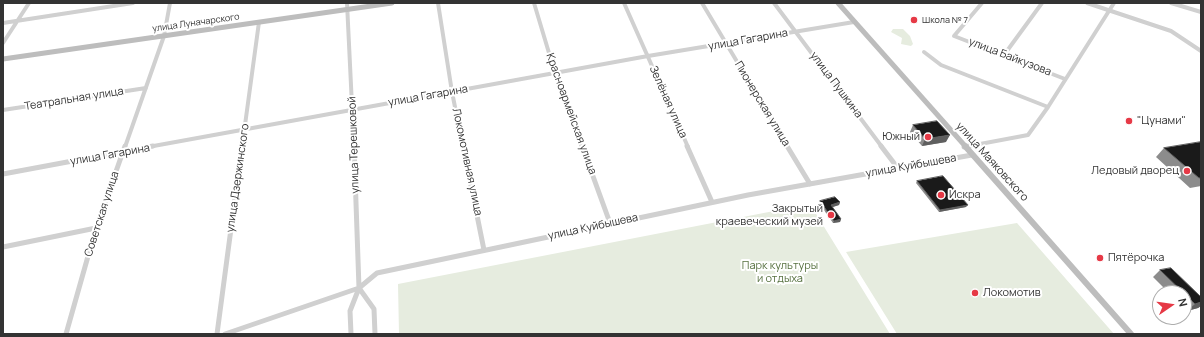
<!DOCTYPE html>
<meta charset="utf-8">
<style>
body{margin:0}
#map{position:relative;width:1204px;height:337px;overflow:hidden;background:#fff;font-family:Manrope,sans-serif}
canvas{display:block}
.frame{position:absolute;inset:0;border:4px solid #333;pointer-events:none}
.north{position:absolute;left:1152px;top:285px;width:40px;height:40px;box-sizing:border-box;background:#fff;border:1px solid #adadad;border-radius:50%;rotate:77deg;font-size:11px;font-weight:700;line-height:16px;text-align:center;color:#333}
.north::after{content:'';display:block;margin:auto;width:14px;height:18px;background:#e63946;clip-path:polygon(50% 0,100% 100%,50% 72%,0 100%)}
</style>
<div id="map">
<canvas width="1204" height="337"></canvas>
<div class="frame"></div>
<div class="north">N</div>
</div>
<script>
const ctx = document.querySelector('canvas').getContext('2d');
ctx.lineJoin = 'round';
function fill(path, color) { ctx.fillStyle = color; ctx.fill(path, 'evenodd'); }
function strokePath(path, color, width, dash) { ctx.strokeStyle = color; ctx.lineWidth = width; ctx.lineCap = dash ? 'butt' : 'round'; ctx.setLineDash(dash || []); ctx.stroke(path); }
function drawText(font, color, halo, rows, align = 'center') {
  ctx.font = font + ' Manrope,sans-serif'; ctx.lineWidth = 4; ctx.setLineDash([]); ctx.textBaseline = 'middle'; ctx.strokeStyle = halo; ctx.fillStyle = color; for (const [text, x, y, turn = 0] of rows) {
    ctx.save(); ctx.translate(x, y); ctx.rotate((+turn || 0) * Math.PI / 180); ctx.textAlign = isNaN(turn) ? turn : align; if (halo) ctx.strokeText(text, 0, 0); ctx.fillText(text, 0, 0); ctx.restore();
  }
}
fill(new Path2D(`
 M893,29H903L910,36L913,44L911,46L901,44L902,38L891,32Z
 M810,204L890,334H399L398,284Z
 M1017,223L1114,334H897L846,252Z`), '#e6ecdf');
strokePath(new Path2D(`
 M347,3L354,147
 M438,3L452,92L463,147
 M534,3L555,73L582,147
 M624,3L688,147
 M702,3L788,147
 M774,3L882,147
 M982,3L954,36L1065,79
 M1087,3L1171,31L1201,51
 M1171,3L1201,12
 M3,23L133,3
 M3,43L29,3
 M924,52L941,65L1048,107
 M1004,55L1042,3
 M3,110L146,88
 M125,147L164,36L170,3
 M148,147L648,56L854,22
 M242,147L259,22
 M964,147L1028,135L1048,107L1114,3`), '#d0d0d0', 4);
strokePath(new Path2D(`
 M463,146L484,250
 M582,146L610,223
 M687,146L712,202
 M787,146L810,184
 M881,146L897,167
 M964,147L969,146
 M3,174L153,146
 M3,247L96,228
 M359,288L374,309L375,334
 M66,334L96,228L125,146
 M217,334L242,146
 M225,334L359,288L377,273L748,195L972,155
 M351,334L350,311L359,288L354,146`), '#d0d0d0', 5);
strokePath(new Path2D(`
 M838,3L966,147
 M3,59L392,3`), '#bdbdbd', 5);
strokePath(new Path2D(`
 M965,146L1131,334`), '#bdbdbd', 6);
fill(new Path2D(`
 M913,125L946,142L922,146L910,132Z
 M1201,142V186L1190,188L1156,157L1164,148Z
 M917,181L966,207L939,212L916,183Z
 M820,201L840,202L839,205L832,207L841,219L840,222L833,223L819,203Z
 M1160,270L1201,297V306L1198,308L1187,311L1184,308V293H1169L1153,277Z`), '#8c8c8c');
fill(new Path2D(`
 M950,135L946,142L922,146L925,139Z
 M840,202L839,205L830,208L831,205Z
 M968,205L966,207L939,212L940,210Z
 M841,219L840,222L833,223L834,221Z
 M1201,302V306L1198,308L1187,311L1195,304Z`), '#5f5f5f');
const building = new Path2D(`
 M937,121L950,135L925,139L913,125Z
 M1201,142V178H1199L1164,148Z
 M943,176L968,205L940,210L917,181Z
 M835,197L840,202L831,205L841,219L834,221L820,201Z
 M1171,268L1201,297V302L1195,304L1160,270Z`);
fill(building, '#1a1a1a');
strokePath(building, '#5f5f5f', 1);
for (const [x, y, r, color] of [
 [914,20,4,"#e63946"],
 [1129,121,4,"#e63946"],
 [928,137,4,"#e63946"],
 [1187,171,4,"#e63946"],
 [941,195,4,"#e63946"],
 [831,215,4,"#e63946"],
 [1100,258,4,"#e63946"],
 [975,293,4,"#e63946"]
]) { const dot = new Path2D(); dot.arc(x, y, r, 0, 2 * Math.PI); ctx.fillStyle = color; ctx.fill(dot); strokePath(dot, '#fff', 1.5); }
drawText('9px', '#333', '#fff', [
 ["Школа № 7",922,20]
], 'left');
drawText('9px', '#333', '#fff', [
 ["улица Луначарского",196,23,-8]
]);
drawText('11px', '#333', '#fff', [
 ["улица Гагарина",748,40,-10],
 ["улица Байкузова",1010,57,21],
 ["улица Пушкина",836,85,53],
 ["улица Гагарина",428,96,-10],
 ["Театральная улица",74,99,-9],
 ["Зелёная улица",668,102,66],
 ["Пионерская улица",762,104,59],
 ["Красноармейская улица",571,114,70],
 ["улица Терешковой",354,145,-92],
 ["улица Гагарина",110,155,-10],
 ["Локомотивная улица",467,162,78],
 ["улица Маяковского",992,162,48],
 ["улица Куйбышева",911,166,-10],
 ["улица Дзержинского",238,178,-82],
 ["Советская улица",102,214,-72],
 ["улица Куйбышева",593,227,-12]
]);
drawText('11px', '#333', '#fff', [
 ["\"Цунами\"",1137,121],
 ["Южный",920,137,"right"],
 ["Ледовый дворец",1179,171,"right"],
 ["Искра",949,195],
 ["Закрытый",823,209,"right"],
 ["краевеческий музей",823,222,"right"],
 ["Пятёрочка",1108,258],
 ["Локомотив",983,293]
], 'left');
drawText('11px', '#56703f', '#fff', [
 ["Парк культуры",780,266],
 ["и отдыха",780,279]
]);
</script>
